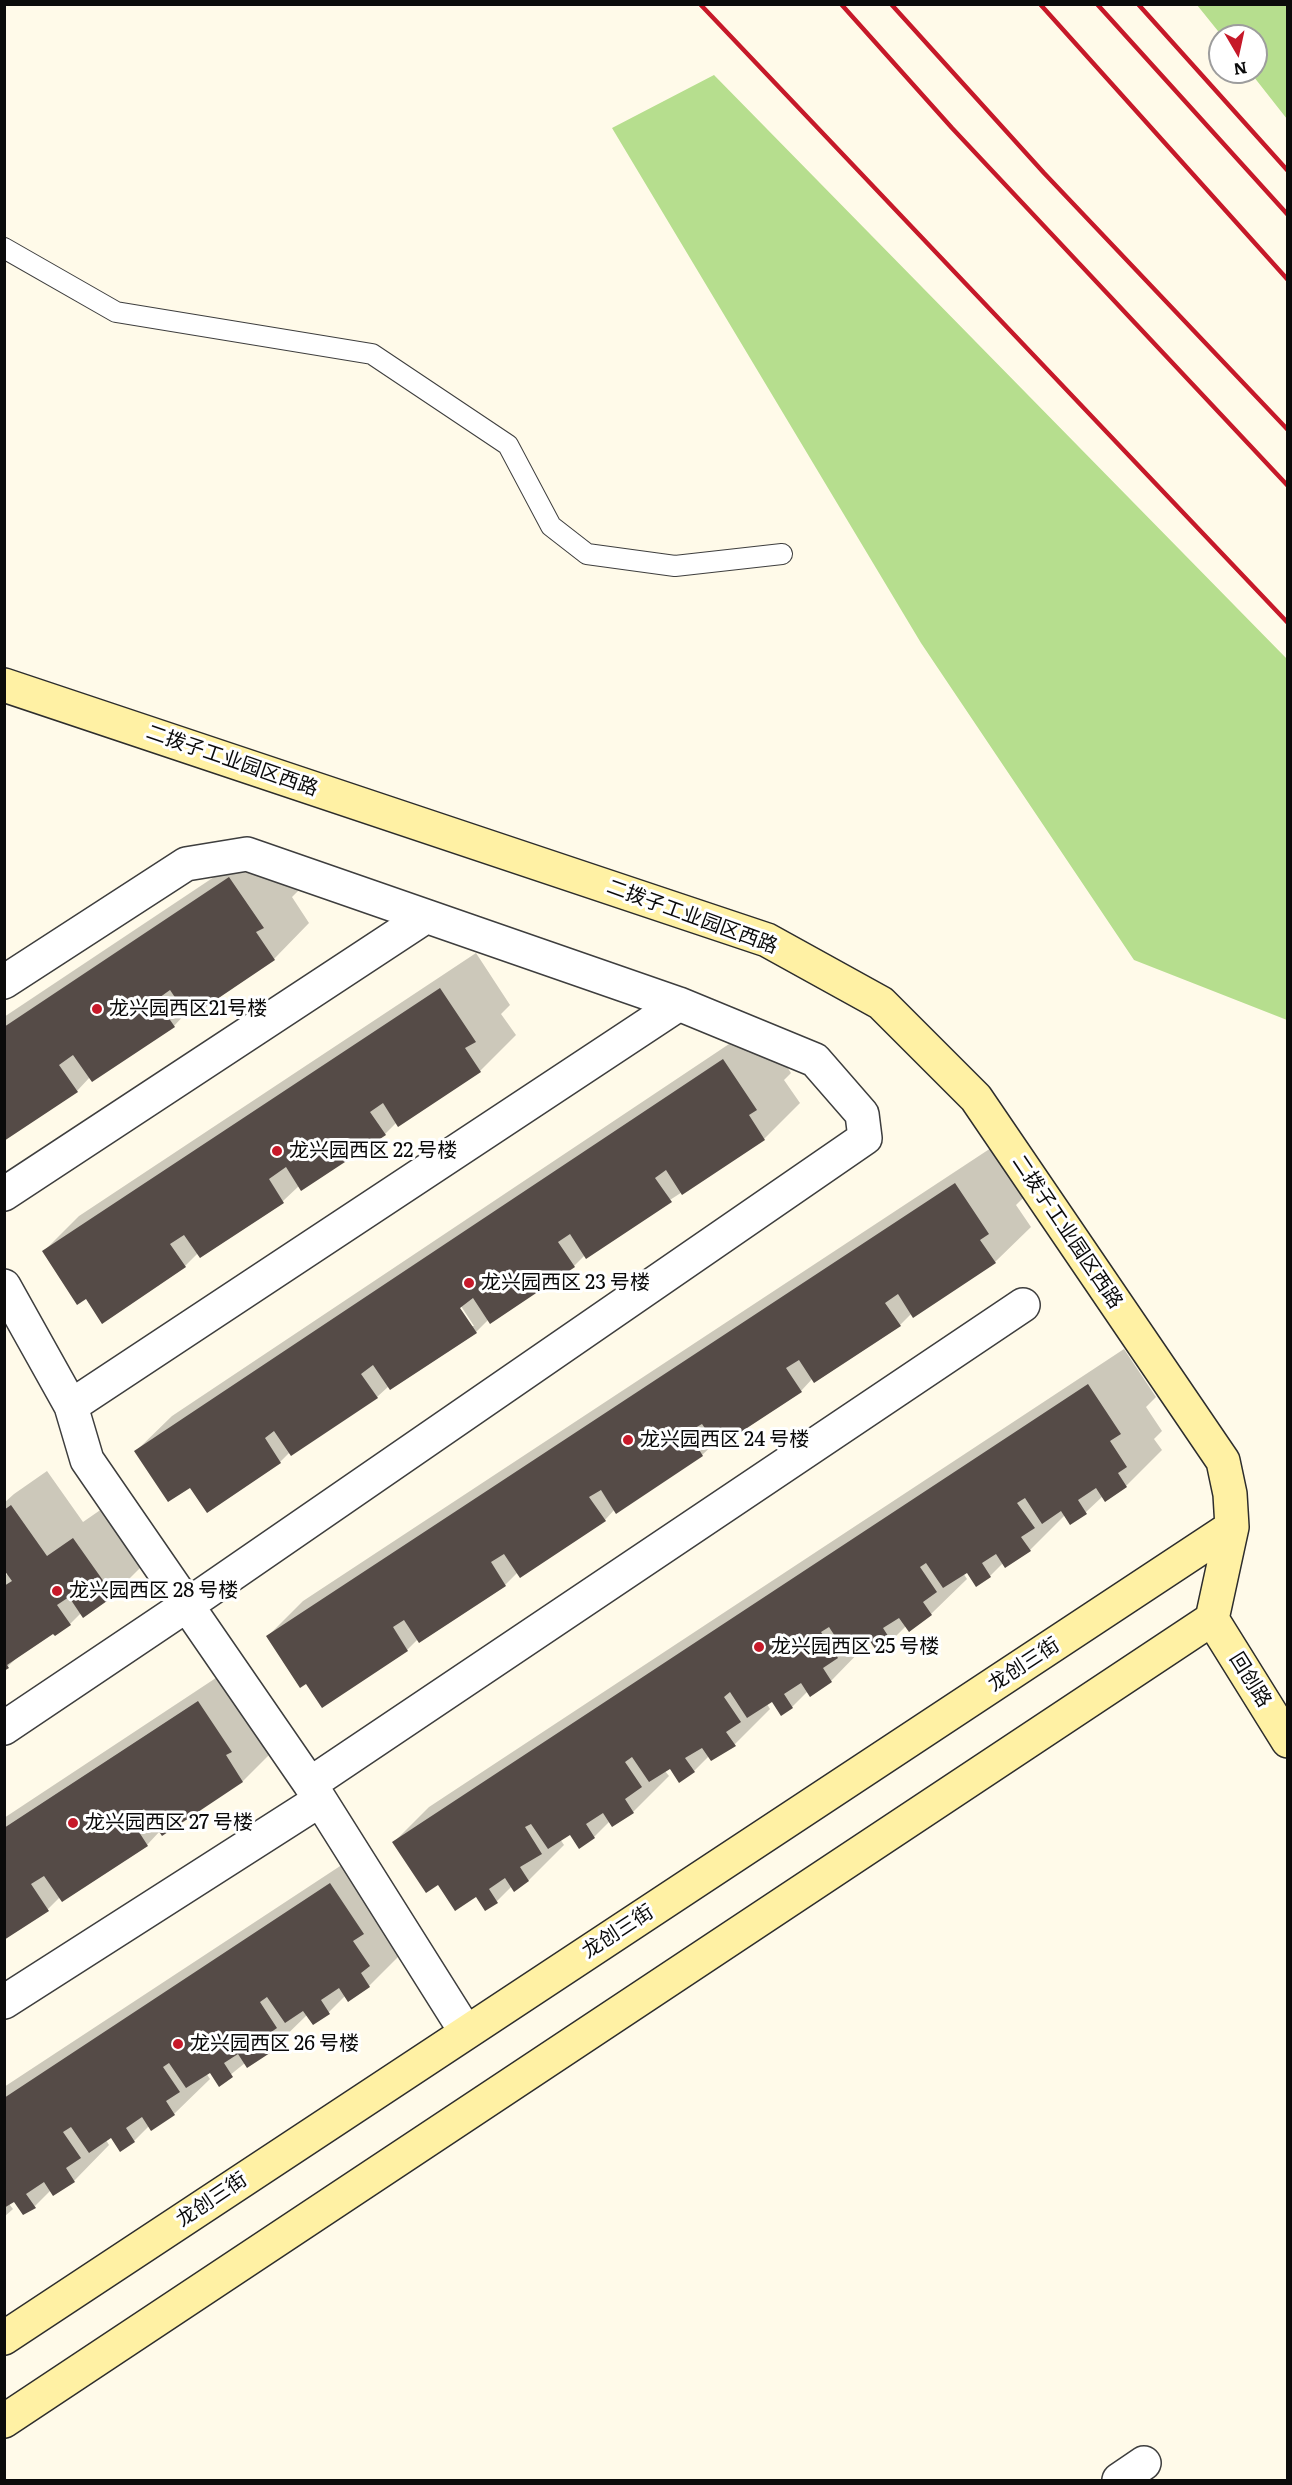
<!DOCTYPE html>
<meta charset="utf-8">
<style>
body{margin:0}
#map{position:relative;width:1292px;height:2485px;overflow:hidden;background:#fffae9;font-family:Literata,serif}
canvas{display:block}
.frame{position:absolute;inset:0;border:6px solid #0b0b0b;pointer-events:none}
.north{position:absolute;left:1208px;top:24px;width:60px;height:60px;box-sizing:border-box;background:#fff;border:2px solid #9d9d9d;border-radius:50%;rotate:171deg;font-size:16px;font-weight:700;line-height:24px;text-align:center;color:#0b0b0b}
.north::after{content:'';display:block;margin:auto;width:21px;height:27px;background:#c61929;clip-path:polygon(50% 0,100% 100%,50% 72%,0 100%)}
</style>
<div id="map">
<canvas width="1292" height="2485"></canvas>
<div class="frame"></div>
<div class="north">N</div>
</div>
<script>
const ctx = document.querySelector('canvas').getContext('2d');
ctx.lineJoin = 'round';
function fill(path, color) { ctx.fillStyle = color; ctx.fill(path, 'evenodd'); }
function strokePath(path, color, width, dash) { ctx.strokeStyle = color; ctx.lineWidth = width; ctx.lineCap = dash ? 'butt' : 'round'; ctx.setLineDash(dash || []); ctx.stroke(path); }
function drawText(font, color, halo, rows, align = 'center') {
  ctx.font = font + ' Literata,"Noto Sans SC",serif'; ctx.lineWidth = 6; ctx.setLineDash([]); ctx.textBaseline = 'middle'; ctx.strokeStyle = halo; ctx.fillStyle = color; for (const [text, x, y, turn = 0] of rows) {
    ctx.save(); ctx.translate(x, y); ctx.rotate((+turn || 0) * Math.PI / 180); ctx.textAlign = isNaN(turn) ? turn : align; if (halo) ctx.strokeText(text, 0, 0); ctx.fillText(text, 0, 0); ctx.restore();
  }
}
fill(new Path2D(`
 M1197,5H1287V119L1250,72H1256V36H1222Z
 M714,75L1287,659V1020L1134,960L921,643L612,128Z`), '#b6de8e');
fill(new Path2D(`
 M265,843L298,891L292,897L309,923L274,959L187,1012L174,1026L90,1077L77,1091L4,1139V1017Z
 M476,953L510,1005L501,1014L516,1035L480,1071L399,1125L397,1122L385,1134L300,1185L283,1201L200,1256L198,1253L185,1266L86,1297L44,1251L79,1216Z
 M759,1024L791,1073L784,1080L800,1103L764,1139L585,1255L574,1266L491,1322L489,1319L476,1332L389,1386L377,1397L290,1452L280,1462L207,1511L190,1486L136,1451L172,1416ZM457,1300L474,1326H470L454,1302Z
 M991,1148L1023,1198L1016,1205L1031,1227L995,1262L914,1316L912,1313L900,1325L813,1378L801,1391L716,1442L702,1455L615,1509L605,1520L518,1572L505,1585L420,1641L418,1639L407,1650L323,1706L306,1682L268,1636L303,1601Z
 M1124,1349L1156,1397L1146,1407L1162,1431L1154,1439L1162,1450L1126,1486L1105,1500L1103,1496L1086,1512L1071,1523L1065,1515L1030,1550L1003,1563L990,1576L968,1571L963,1573L967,1579L931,1614L906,1626L891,1641L878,1650L868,1636L863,1640L866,1645L831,1681L808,1691L792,1707L772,1700L767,1704L770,1709L735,1744L709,1756L694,1771L670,1767L665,1771L669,1776L633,1812L610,1821L594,1837L580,1847L571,1833L560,1839L564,1845L529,1880L512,1886L497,1901L438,1883L394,1842L429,1807Z
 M47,1471L83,1522L109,1504L148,1560L113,1595L81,1613L70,1624L54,1632L22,1653L4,1670V1576L9,1573L4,1567V1503L14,1494Z
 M234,1666L278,1746L243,1781L162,1834L160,1831L147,1845L60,1897L48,1909L4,1938V1818Z
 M366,1849L405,1950L369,1986L348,1999L346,1995L329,2012L308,2014L272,2049L248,2066L245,2063L219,2084L210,2071L206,2073L210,2079L174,2114L151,2129L149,2126L134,2141L120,2150L111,2136L106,2140L109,2145L74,2181L51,2190L35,2206L15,2200L9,2204L13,2209L4,2217V2087Z`), '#0003');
fill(new Path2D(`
 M229,877L264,928L256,932L275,960L189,1018L170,990L156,1000L175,1027L92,1082L73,1055L59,1065L78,1092L4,1141V1027Z
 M440,988L476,1042L465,1048L481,1072L398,1127L383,1103L370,1112L386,1135L301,1191L286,1167L269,1179L284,1203L200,1258L184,1235L170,1244L186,1267L102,1324L86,1299L77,1305L42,1251Z
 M723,1059L757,1110L749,1115L765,1140L682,1195L666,1170L655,1178L672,1202L586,1259L570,1234L558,1242L575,1267L490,1324L473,1298L460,1308L477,1333L390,1390L373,1365L361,1374L378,1398L291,1456L274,1431L265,1438L281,1463L207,1513L190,1488L168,1502L134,1451Z
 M955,1183L989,1234L980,1240L996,1263L913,1318L898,1294L885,1303L901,1326L814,1383L799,1360L786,1368L802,1392L718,1447L702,1424L688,1432L703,1456L616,1514L601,1490L589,1497L606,1521L520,1578L504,1554L491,1562L506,1586L419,1643L404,1620L393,1627L408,1651L322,1708L306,1684L300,1688L266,1636Z
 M1088,1384L1121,1434L1110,1441L1127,1467L1118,1473L1127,1487L1105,1502L1096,1488L1078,1500L1087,1514L1070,1525L1061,1511L1042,1524L1025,1498L1017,1503L1035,1528L1021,1537L1031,1551L1005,1568L996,1554L982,1563L991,1577L976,1587L967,1573L943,1588L926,1563L920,1567L937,1592L923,1602L932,1615L909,1632L899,1618L883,1628L892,1642L877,1652L868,1638L846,1653L829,1627L821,1632L838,1658L823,1668L832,1682L810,1697L801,1683L784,1694L793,1708L781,1716L772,1702L747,1718L730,1692L724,1697L741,1722L726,1732L736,1746L711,1761L702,1748L685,1758L695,1772L679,1783L670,1769L649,1782L632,1757L625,1762L642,1787L625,1799L634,1813L612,1827L603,1813L586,1824L595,1838L579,1849L570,1835L548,1849L531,1824L525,1827L542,1854L520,1867L529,1881L514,1892L505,1878L489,1889L498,1903L485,1911L476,1897L455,1911L438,1885L426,1893L392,1842Z
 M11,1505L47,1556L73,1538L114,1596L83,1618L69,1597L57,1605L71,1625L55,1636L53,1634L7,1665L9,1668L4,1671V1586L12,1581L4,1570V1510Z
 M198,1701L232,1752L226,1755L243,1782L162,1836L144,1809L130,1818L148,1846L62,1902L44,1876L31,1884L49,1911L4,1940V1828Z
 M330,1883L364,1934L353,1941L370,1966L361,1973L370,1987L348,2002L339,1988L321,2000L330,2014L313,2025L303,2011L285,2023L267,1997L260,2002L277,2028L264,2037L273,2051L247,2068L238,2054L224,2063L233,2077L219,2087L210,2073L186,2088L169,2063L163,2067L180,2092L166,2101L175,2115L151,2131L142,2117L126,2128L135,2142L120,2152L111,2138L89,2153L71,2127L63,2132L81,2158L66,2168L75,2182L53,2196L44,2182L26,2194L36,2208L23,2215L14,2202L4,2208V2098Z`), '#554b47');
const lane = new Path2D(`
 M4,248L116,312L372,354L508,445L551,526L587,554L675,566L782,554`);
const street = new Path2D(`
 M4,982L186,864L247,854L679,1004L815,1060L862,1114L865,1138L202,1595L4,1728
 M4,1194L425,917
 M4,1286L71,1406L87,1460L310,1784L466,2032
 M71,1406L679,1004
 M310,1784L1023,1305
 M4,2002L320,1800
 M1119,2480L1144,2463`);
const secondary = new Path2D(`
 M4,685L767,940L881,1003L976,1098L1223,1461L1230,1494L1232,1527L1212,1619
 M1212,1619L1288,1741
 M4,2338L1232,1527
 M4,2421L1212,1619`);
strokePath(lane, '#3e3e3e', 22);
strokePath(street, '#3e3e3e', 36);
strokePath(secondary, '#2d2d2d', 36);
strokePath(lane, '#fff', 20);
strokePath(street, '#fff', 33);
strokePath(secondary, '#fff1a4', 33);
strokePath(new Path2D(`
 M700,4L1288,623
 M841,4L952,128L1288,486
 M891,4L1044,173L1288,430
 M1040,4L1288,280
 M1097,4L1288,215
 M1138,4L1288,171`), '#c61929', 4.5);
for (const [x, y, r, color] of [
 [97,1009,6,"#c61929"],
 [277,1151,6,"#c61929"],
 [469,1283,6,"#c61929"],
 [628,1440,6,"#c61929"],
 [57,1591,6,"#c61929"],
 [759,1647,6,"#c61929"],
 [73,1823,6,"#c61929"],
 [178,2044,6,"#c61929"]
]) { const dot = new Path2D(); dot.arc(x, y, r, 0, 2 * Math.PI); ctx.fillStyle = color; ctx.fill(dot); strokePath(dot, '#fff', 2); }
drawText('20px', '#0b0b0b', '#fff', [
 ["二拨子工业园区西路",232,761,19],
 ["二拨子工业园区西路",692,917,20],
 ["二拨子工业园区西路",1067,1232,56],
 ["龙创三街",1024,1665,-33],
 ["回创路",1250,1680,58],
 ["龙创三街",618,1932,-33],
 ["龙创三街",212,2200,-34]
]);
drawText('20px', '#0b0b0b', '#fff', [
 ["龙兴园西区21号楼",109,1009],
 ["龙兴园西区 22 号楼",289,1151],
 ["龙兴园西区 23 号楼",481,1283],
 ["龙兴园西区 24 号楼",640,1440],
 ["龙兴园西区 28 号楼",69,1591],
 ["龙兴园西区 25 号楼",771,1647],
 ["龙兴园西区 27 号楼",85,1823],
 ["龙兴园西区 26 号楼",190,2044]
], 'left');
</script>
